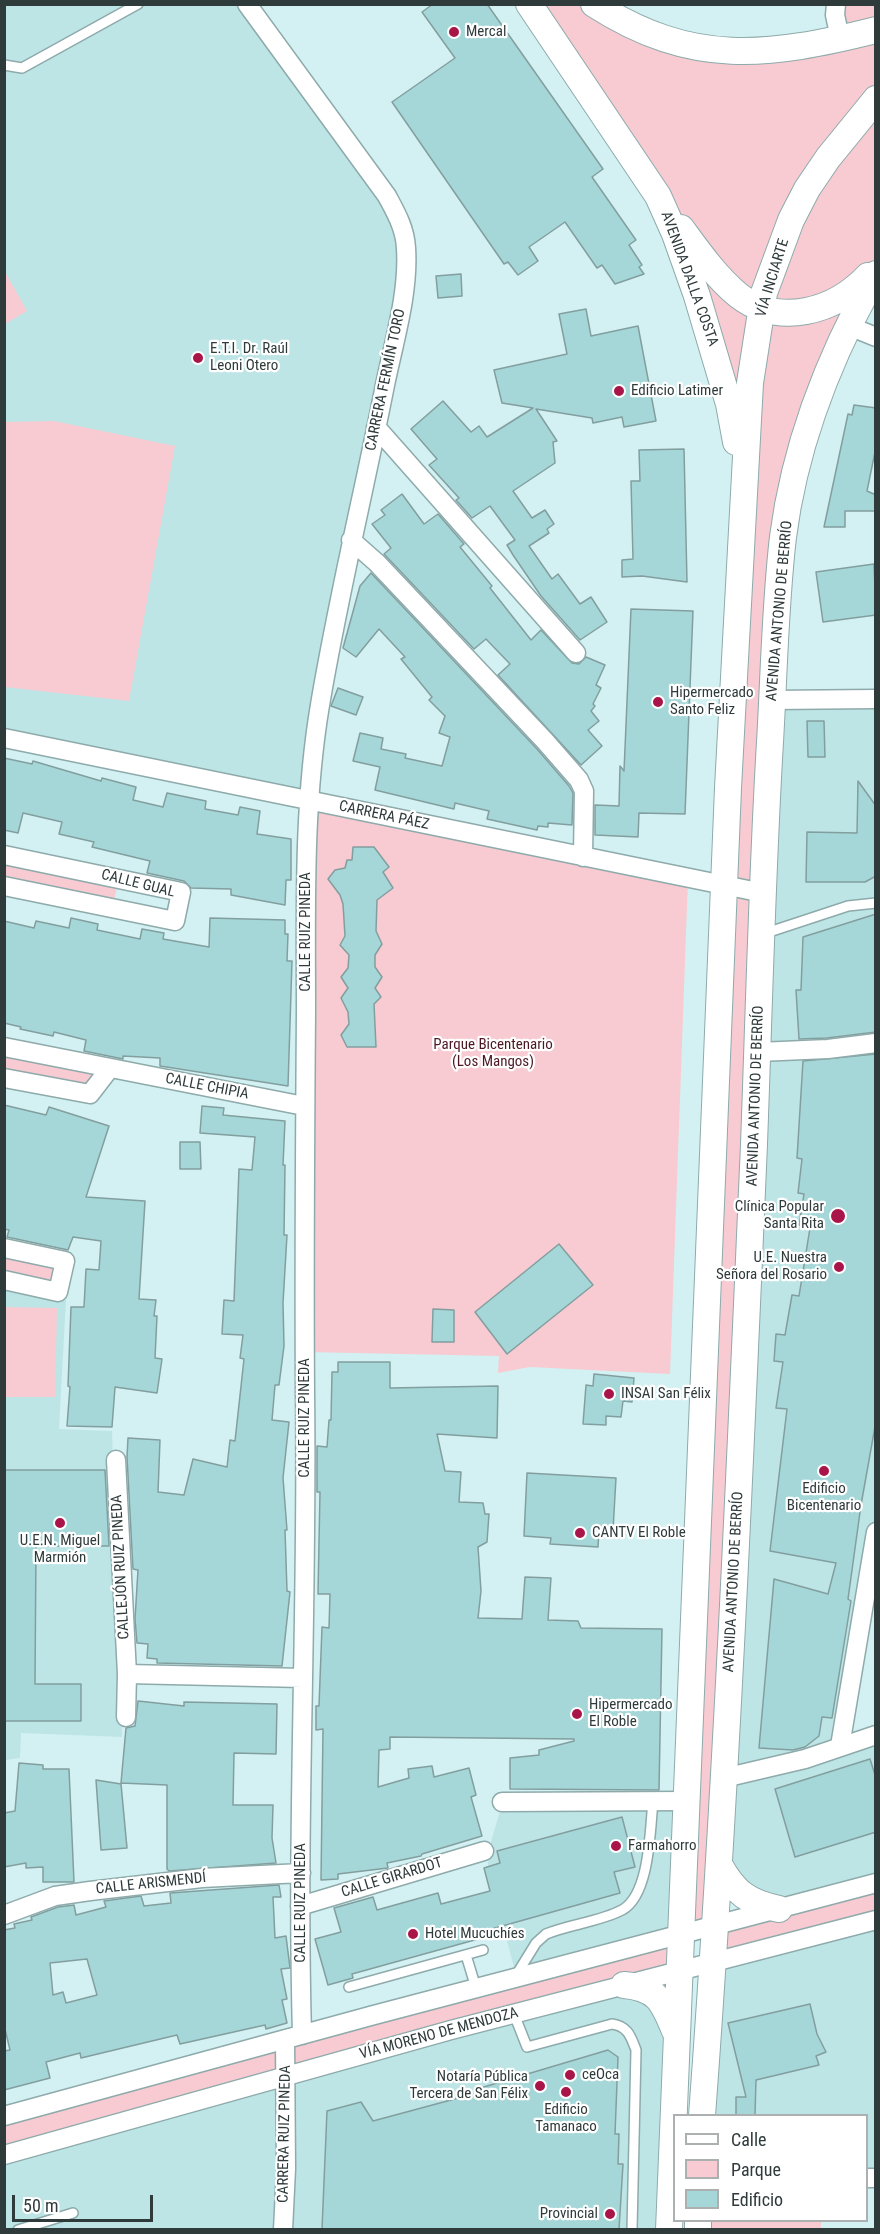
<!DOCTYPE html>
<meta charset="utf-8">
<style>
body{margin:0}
#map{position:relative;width:880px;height:2234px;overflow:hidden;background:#d3f1f2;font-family:"Roboto Condensed",sans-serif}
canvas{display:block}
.frame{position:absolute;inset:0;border:6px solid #2f3a3b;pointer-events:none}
.legend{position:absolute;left:673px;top:2114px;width:195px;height:108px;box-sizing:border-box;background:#fff;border:2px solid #acb0b1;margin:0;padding:8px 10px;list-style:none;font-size:18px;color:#2f3a3b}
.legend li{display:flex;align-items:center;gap:12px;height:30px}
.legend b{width:30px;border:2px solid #acb0b1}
.scale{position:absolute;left:12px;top:2195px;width:141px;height:27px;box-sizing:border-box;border:3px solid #2f3a3b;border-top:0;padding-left:8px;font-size:18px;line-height:21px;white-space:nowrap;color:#2f3a3b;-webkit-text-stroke:4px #fff;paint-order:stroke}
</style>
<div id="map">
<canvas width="880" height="2234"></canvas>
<div class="frame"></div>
<ul class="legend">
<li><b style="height:8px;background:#fff"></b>Calle</li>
<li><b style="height:16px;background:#f7cbd1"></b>Parque</li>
<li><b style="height:16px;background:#a5d7d8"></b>Edificio</li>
</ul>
<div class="scale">50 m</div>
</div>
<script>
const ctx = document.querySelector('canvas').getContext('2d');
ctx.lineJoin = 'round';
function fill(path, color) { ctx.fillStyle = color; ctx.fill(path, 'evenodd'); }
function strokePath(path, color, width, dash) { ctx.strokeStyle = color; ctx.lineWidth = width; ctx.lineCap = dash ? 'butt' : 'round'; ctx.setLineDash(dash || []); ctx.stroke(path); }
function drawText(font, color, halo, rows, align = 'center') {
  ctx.font = font + ' "Roboto Condensed",sans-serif'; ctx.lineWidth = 4.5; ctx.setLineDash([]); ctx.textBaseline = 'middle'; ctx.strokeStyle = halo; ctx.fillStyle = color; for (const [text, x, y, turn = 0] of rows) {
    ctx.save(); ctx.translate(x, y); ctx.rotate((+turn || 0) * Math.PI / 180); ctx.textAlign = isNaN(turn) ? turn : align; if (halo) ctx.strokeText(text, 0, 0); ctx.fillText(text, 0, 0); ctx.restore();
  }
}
fill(new Path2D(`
 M4,5H247L387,196L406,242L309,800L5,738Z
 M875,699L876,1532L840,1745L875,1735V1883L779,1909L728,1882L772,700Z
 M5,1280L58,1292L66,1300L59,1429L112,1431L122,1737L21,1733L20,1758L5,1760Z
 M502,1804H683L678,1934L516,1975L488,1869V1852Z
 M875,1920V2178H867L866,2116H702L713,1963Z
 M624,1986L667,2011L669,2229L5,2230V2158Z`), '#bee5e6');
fill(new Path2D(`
 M529,5H594L663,39L840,38L836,5H875V274L797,467L715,1926L875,1883V1920L713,1963L715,1926L680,1935L743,484L675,234Z
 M5,272L27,311L5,324H4Z
 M54,421L175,446L129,701L5,687V422Z
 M309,800L688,878L670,1374L530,1367L498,1373L499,1356L305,1352Z
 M5,855L119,879L112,909L5,886Z
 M4,1047L110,1068L88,1093L5,1078Z
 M5,1248L65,1261L58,1292L5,1280Z
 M5,1307L57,1308L55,1397H5Z
 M678,1938L677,1969L5,2155V2116Z
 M698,2221H821V2229L698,2230Z`), '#f7cbd1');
const building = new Path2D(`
 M433,4H487L603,169L592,177L636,240L629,245L642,265L639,267L644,274L615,284L602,265L597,268L565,222L529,247L538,261L518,275L508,262L504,264L392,102L455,58L422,12Z
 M461,274L462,296L438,298L436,276Z
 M586,309L591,336L638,326L656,421L624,427L622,417L593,423L592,418L536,409L557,441L553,442L555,463L513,491L532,518L545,510L554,524L547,529L549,533L529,546L552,579L558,574L580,604L591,597L607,622L580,640L541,596L513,555L507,545L515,540L490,506L472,518L456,500L459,498L429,465L437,459L411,429L443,401L471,432L479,426L487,437L533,408L502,403L494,370L567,354L559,314Z
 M854,405L876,408V447L867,491L876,495V511H845V527H824L848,414L852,415Z
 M684,449L687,582L642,576L622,577V560L633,559L631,481H640L639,450Z
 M402,494L424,524L438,514L464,544L460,547L492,586L490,588L531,640L541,630L572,663L579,664L586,657L605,665L596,685L601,688L593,704L595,706L591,711L599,721L588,730L602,746L581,765L498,675L510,664L486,639L474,649L384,554L391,548L372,524L385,515L381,510Z
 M874,564L876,615L823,622L816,572Z
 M371,573L537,749L569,786L573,793L572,825L548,823V827L538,826L537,830L487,819L489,811L455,803L454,809L375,790L380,767L353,761L360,733L383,738L381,749L406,754L405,758L442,766L450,737L439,733L445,716L429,700L432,697L401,659L405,657L379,629L356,657L343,648L360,586Z
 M631,609L693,611L685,814L639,813L638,837L595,835V805L619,806L620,766L624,771Z
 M338,688L363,697L356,715L331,706Z
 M807,721H824L825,757H808Z
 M4,758L32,764L33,761L101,781L102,778L136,787L133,800L163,807L167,793L206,801L205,809L238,815L240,807L260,811L257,834L291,839V880H286L285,905L231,895V889L191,888L184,881L147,873L150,861L92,847L94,842L59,834L62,822L23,813L18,833L4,830Z
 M858,781L876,806V876L865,882H806L807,832L857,833Z
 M353,847H374L389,867L383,872L393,888L377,900L376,931L382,944L375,955V967L382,977L375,988L381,997L374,1004L376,1047H347L341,1035L349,1024L348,1012L341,998L348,988L341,977L348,968L349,955L340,945L345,936L343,904L340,895L328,879L335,870L345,868L347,860H352Z
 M876,914V1032L827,1038L799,1039L796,990H801L803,937Z
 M71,918L98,924L97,930L140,939L142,929L164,933L163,939L209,947L210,918L285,920V934H288L287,961H292L288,1086L160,1066V1058L123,1056V1059L84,1051L86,1040L54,1032L53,1036L20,1029L21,1027L4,1023V921L34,928L36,921L69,928Z
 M876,1054V1421L861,1505L848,1599L851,1601L832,1718L822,1717L819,1736L805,1747L793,1750L759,1748L774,1579L828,1594L836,1563L770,1551L787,1409L776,1408L783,1362L774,1361L776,1334L785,1335L792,1295L799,1296L810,1228L799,1225L804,1194L798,1193L802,1159L797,1158L803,1061Z
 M4,1105L46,1115L49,1107L109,1126L86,1197L145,1201L139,1299L156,1300L154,1316H157L155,1358L162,1359L157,1393L115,1387L112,1427L67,1426L70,1387L68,1386L71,1307H84L86,1269L99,1270L101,1241L73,1237L68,1250L7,1237L9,1230L4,1229Z
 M202,1106L224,1108L223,1115L285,1121L283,1165H285L284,1235H287L283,1303L284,1346L279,1385H275L272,1420L289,1422L283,1478L287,1530H285L287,1591L290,1592L282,1666L157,1663V1659L147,1658L148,1644L137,1643L135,1619L138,1570L133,1569L127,1457L128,1438L160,1440L158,1492L184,1495L193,1459L227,1467L230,1440L235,1441L244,1359L240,1358L243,1335L222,1334L224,1300L234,1301L239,1169L252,1170L255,1137L200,1133Z
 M180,1142H200L201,1169H180Z
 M559,1244L593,1285L507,1354L475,1312Z
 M433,1309L454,1310V1342H432Z
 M338,1362H390V1388L498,1386L497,1438L437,1434L445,1471L461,1472L459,1502L483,1503L485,1514H489L487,1542L478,1547L481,1591L478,1618L522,1619L525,1577L551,1578L548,1620L578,1621L581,1628L662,1629L659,1790L510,1789V1758L539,1755V1750L574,1741V1739L390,1737V1749L379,1750L378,1787L409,1778L408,1769L432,1766L434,1777L469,1768L476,1795L471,1797L482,1836L422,1854L421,1856L387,1863L388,1868L338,1874V1879L321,1880L323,1729L316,1730V1706H319L322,1627L329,1628L330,1594H318L320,1492H317V1446L327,1447L329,1420H331L332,1372H338Z
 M594,1374L634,1378L632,1402L623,1401L621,1417L606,1416V1425L583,1424L586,1385L593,1386Z
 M4,1470H105L109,1546H36L35,1684H81V1721H4Z
 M527,1473L616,1478L613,1530H599L598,1547L550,1544L551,1538L524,1536Z
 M138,1701L184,1706V1702L277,1704L276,1754L234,1753L233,1805H273L272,1838L276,1863L169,1871L167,1869V1785L121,1783L126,1728L135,1726Z
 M870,1759L876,1778V1832L795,1857L775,1789Z
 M19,1763L43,1765V1769H69L74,1882H43V1867L26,1868V1863L4,1867V1813L15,1811Z
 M96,1780L121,1784L127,1848L101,1850Z
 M622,1817L635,1867L614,1872L620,1893L488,1930L489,1936L352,1974L353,1978L328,1985L315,1939L341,1932L334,1908L373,1897L377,1910L438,1893L441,1904L490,1891L484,1868L500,1863L497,1851Z
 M279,1885L281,1897H273L275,1938L286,1936L290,1968L281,1969L287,1999L282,2000L287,2023L266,2029L265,2025L180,2044L177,2035L81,2058L80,2053L46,2062L50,2078L4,2090V2051L10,2050L4,2025V1930L15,1928L14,1924L32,1920L31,1917L58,1907L74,1905L76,1915L106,1907L104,1901L141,1896L144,1906L171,1903L170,1893ZM87,1959L97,1995L66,2003L63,1992L53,1995L50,1963Z
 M810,2004L817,2034L826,2052L816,2056L819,2065L756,2080L755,2115H736V2097H746L728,2023Z
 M608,2050L618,2057L615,2134H619L618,2164H623L619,2229H322L327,2111L361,2102L373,2121L477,2093V2089Z`);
fill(building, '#a5d7d8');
strokePath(building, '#839e9f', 1.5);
const lane = new Path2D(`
 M4,65L22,68L138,4
 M763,934L848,906L876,903
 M466,1955L476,1988
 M515,1977L536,1943L546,1934C570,1924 599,1922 622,1910C650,1895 650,1829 653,1801
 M349,1987L483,1950
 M514,2014L527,2047L612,2024C628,2026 631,2037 636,2050L632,2230
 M18,2230L73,2213`);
const street = new Path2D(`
 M247,4L387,196C396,213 405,228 406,248C409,293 394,341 385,385C364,492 338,597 320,705C303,806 306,908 306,1011C305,1138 304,1265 305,1392C308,1607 296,1821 302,2035
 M836,4L835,15L840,38
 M849,326L876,337
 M376,427L576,653
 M351,540L377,563L545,741L579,780L584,791L583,857
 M772,700L876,699
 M4,738L763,893
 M4,855L181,892L175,921L4,886
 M4,1047L304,1106
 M758,1052L828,1049L876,1043
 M4,1078L90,1094L110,1068
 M4,1248L65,1261L58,1292L4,1280
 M116,1460L127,1674L303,1678
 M126,1717L127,1674
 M840,1746L876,1532
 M724,1778L805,1759L876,1735
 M502,1802L685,1801
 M300,1906L484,1851
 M4,1915L55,1896L90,1891L202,1878L301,1873
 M4,2116L374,2015L876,1883
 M4,2155L451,2030L876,1920
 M866,2178H876
 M283,2230L286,2169L285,2039`);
const secondary = new Path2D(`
 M529,4L658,196L675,234L697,296L729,404L736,442
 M594,4C692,67 768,57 876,30
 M681,228C698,251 716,277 738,295C780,328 835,311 868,276
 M720,1866C735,1893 749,1903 779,1909
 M624,1985C658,1988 663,2002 675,2031
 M702,2116C726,1792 740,1468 754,1144C759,1010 762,876 770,742C774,674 775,605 783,537C795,444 830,355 876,274
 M669,2230L728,788L750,383L764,293L791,220L807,189L828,158L876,99
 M698,2230V2220`);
strokePath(lane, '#8eaaab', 12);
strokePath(street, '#8eaaab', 21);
strokePath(secondary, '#8eaaab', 28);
strokePath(lane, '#fff', 9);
strokePath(street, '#fff', 18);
strokePath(secondary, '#fff', 26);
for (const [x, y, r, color] of [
 [454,32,6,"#a91548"],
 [198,358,6,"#a91548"],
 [619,391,6,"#a91548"],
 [658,702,6,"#a91548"],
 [838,1216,8,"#a91548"],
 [839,1267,6,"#a91548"],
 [609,1394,6,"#a91548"],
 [824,1471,6,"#a91548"],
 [60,1523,6,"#a91548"],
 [580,1533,6,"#a91548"],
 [577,1714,6,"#a91548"],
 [616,1846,6,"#a91548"],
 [413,1934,6,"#a91548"],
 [570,2075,6,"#a91548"],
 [540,2086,6,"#a91548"],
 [566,2092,6,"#a91548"],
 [610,2214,6,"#a91548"]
]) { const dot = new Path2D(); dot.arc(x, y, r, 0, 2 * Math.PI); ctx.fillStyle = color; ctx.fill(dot); strokePath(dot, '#fff', 2); }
drawText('15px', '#2f3a3b', '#fff', [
 ["Mercal",466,32],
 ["E.T.I. Dr. Raúl",210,349],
 ["Leoni Otero",210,366],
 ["Edificio Latimer",631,391],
 ["Hipermercado",670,693],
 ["Santo Feliz",670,710],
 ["Clínica Popular",824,1207,"right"],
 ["Santa Rita",824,1224,"right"],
 ["U.E. Nuestra",827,1258,"right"],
 ["Señora del Rosario",827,1275,"right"],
 ["INSAI San Félix",621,1394],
 ["Edificio",824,1489,"center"],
 ["Bicentenario",824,1506,"center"],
 ["CANTV El Roble",592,1533],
 ["U.E.N. Miguel",60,1541,"center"],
 ["Marmión",60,1558,"center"],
 ["Hipermercado",589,1705],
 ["El Roble",589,1722],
 ["Farmahorro",628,1846],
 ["Hotel Mucuchíes",425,1934],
 ["ceOca",582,2075],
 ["Notaría Pública",528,2077,"right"],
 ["Tercera de San Félix",528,2094,"right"],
 ["Edificio",566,2110,"center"],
 ["Tamanaco",566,2127,"center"],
 ["Provincial",598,2214,"right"]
], 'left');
drawText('15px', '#2f3a3b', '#fff', [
 ["VÍA INCIARTE",773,278,-73],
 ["AVENIDA DALLA COSTA",689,279,70],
 ["CARRERA FERMÍN TORO",386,380,-78],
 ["AVENIDA ANTONIO DE BERRÍO",780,611,-85],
 ["CARRERA PÁEZ",384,816,12],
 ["CALLE GUAL",138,884,14],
 ["CALLE RUIZ PINEDA",306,932,-90],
 ["CALLE CHIPIA",207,1087,11],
 ["AVENIDA ANTONIO DE BERRÍO",756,1096,-88],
 ["CALLE RUIZ PINEDA",305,1418,-90],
 ["CALLEJÓN RUIZ PINEDA",121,1567,-93],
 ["AVENIDA ANTONIO DE BERRÍO",734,1582,-87],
 ["CALLE GIRARDOT",392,1878,-17],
 ["CALLE ARISMENDÍ",151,1884,-6],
 ["CALLE RUIZ PINEDA",301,1903,-90],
 ["VÍA MORENO DE MENDOZA",439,2034,-15],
 ["CARRERA RUIZ PINEDA",285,2134,-89]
]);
drawText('15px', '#4d1825', '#fff', [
 ["Parque Bicentenario",493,1045],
 ["(Los Mangos)",493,1062]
]);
</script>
